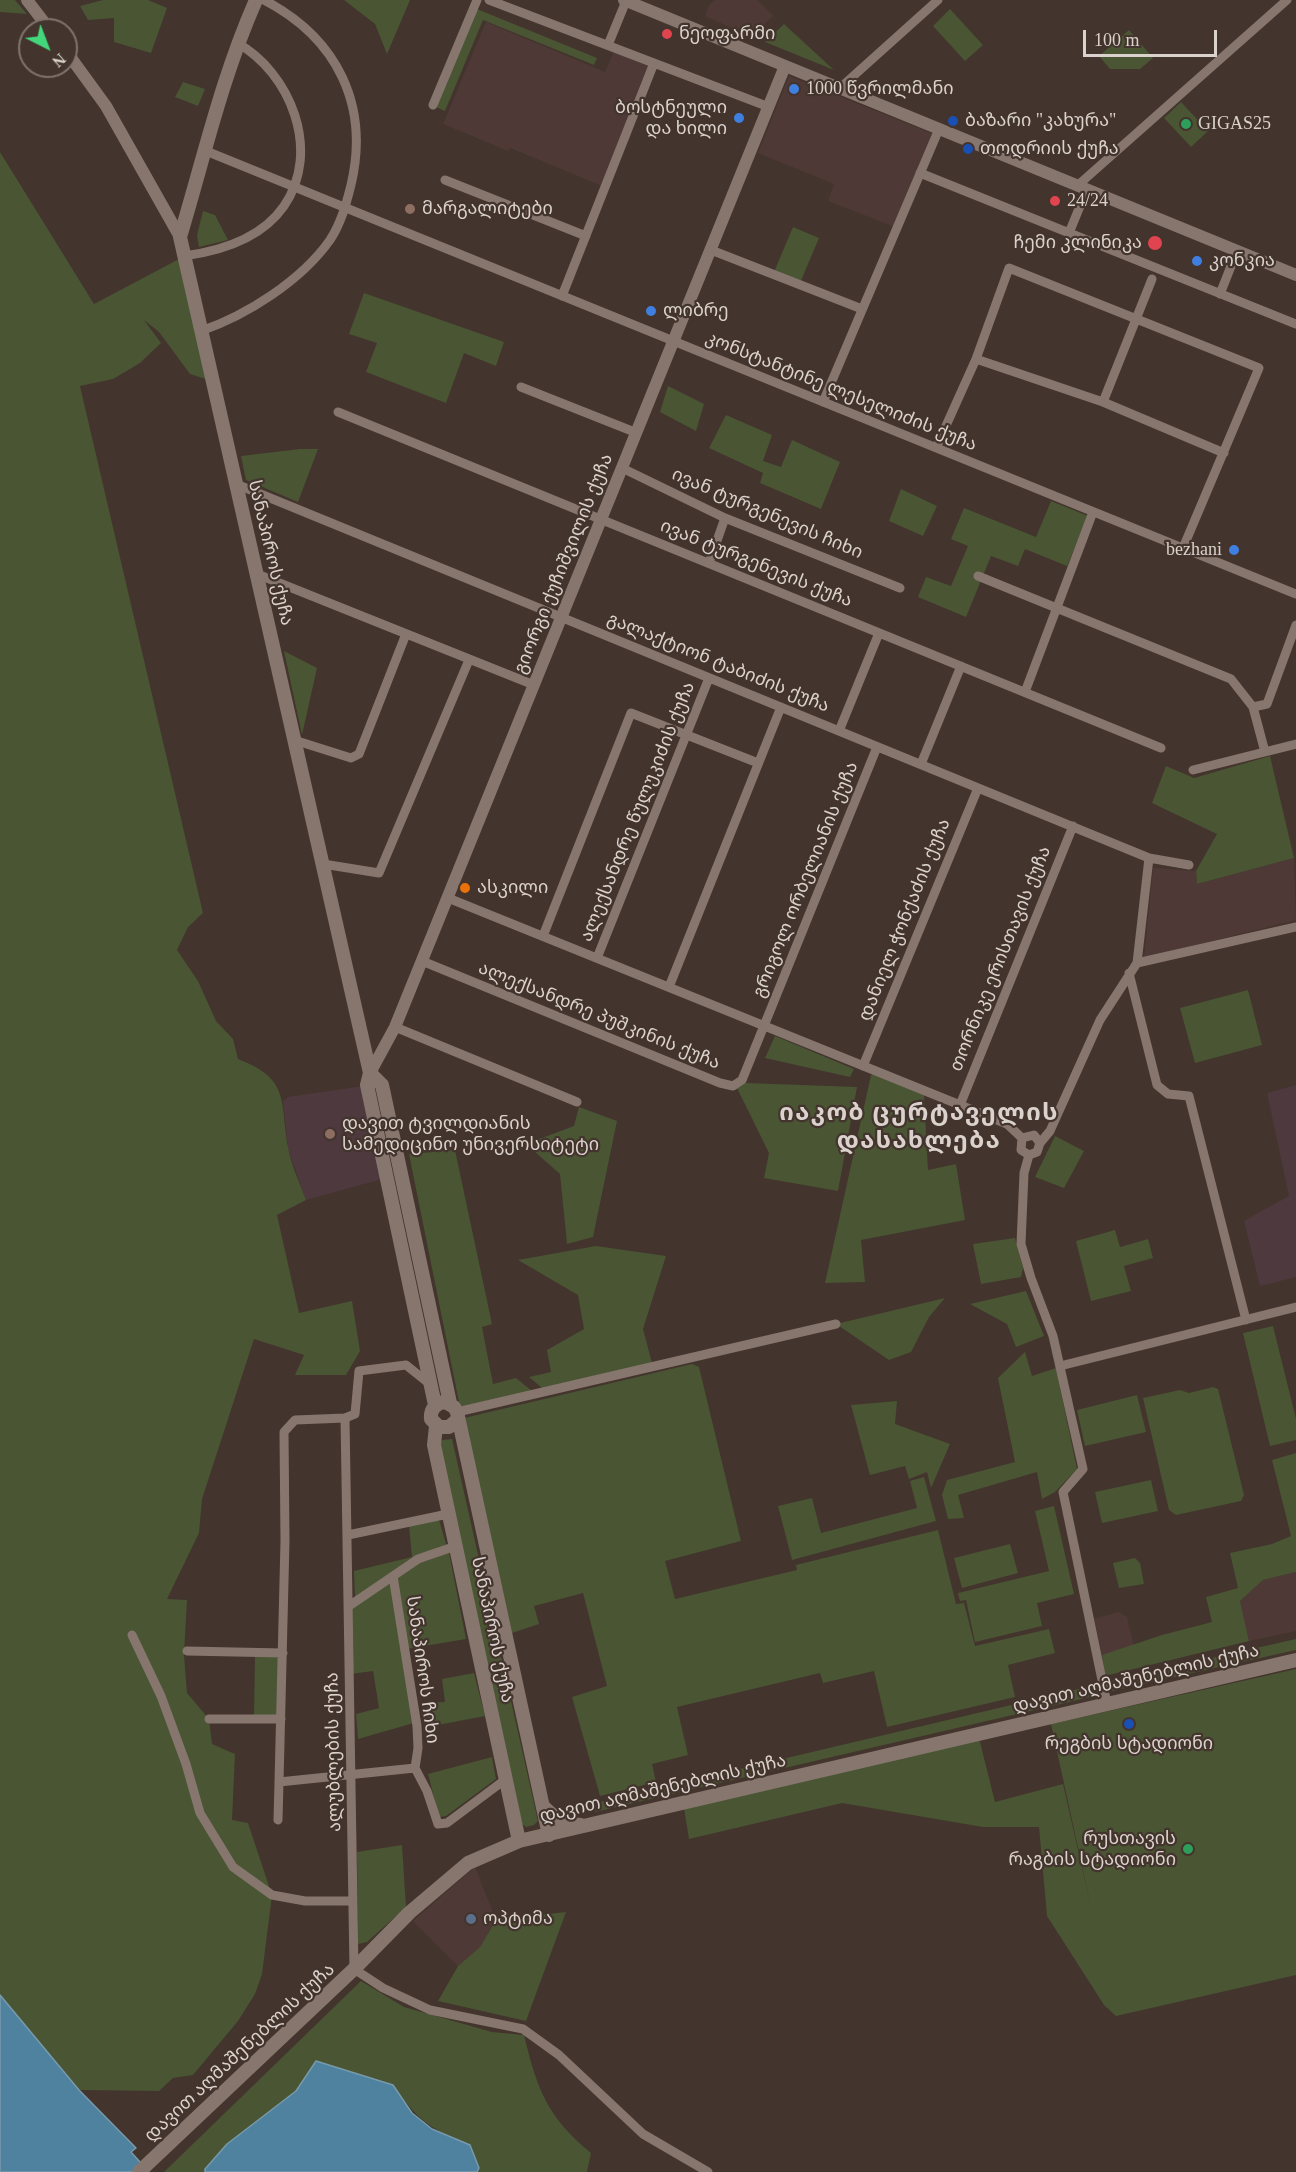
<!DOCTYPE html>
<meta charset="utf-8">
<style>
body{margin:0}
#map{position:relative;width:1296px;height:2172px;overflow:hidden;background:#43342d;font-family:"Times New Roman",serif}
canvas{display:block}
.north{position:absolute;left:18px;top:18px;width:60px;height:60px;box-sizing:border-box;background:#43342d;border:2px solid #80736d;border-radius:50%;rotate:138deg;font-size:16px;font-weight:700;line-height:24px;text-align:center;color:#dbd2cd}
.north::after{content:'';display:block;margin:auto;width:21px;height:27px;background:#43d77b;clip-path:polygon(50% 0,100% 100%,50% 72%,0 100%)}
.scale{position:absolute;left:1083px;top:30px;width:134px;height:27px;box-sizing:border-box;border:3px solid #dbd2cd;border-top:0;padding-left:8px;font-size:18px;line-height:21px;white-space:nowrap;color:#dbd2cd;-webkit-text-stroke:4px #43342d;paint-order:stroke}
</style>
<div id="map">
<canvas width="1296" height="2172"></canvas>
<div class="north">N</div>
<div class="scale">100 m</div>
</div>
<script>
const ctx = document.querySelector('canvas').getContext('2d');
ctx.lineJoin = 'round';
function fill(path, color) { ctx.fillStyle = color; ctx.fill(path, 'evenodd'); }
function strokePath(path, color, width, dash) { ctx.strokeStyle = color; ctx.lineWidth = width; ctx.lineCap = dash ? 'butt' : 'round'; ctx.setLineDash(dash || []); ctx.stroke(path); }
function drawText(font, color, halo, rows, align = 'center') {
  ctx.font = font + ' "Times New Roman","Noto Sans Georgian",serif'; ctx.lineWidth = 4.5; ctx.setLineDash([]); ctx.textBaseline = 'middle'; ctx.strokeStyle = halo; ctx.fillStyle = color; for (const [text, x, y, turn = 0] of rows) {
    ctx.save(); ctx.translate(x, y); ctx.rotate((+turn || 0) * Math.PI / 180); ctx.textAlign = isNaN(turn) ? turn : align; if (halo) ctx.strokeText(text, 0, 0); ctx.fillText(text, 0, 0); ctx.restore();
  }
}
fill(new Path2D(`
 M715,0H757L773,16L751,37L705,16L709,5Z
 M486,22L605,72L614,51L652,67L602,186L510,148L508,151L443,124Z
 M789,76L933,134L895,227L828,201L834,184L758,153Z
 M1294,858L1296,920L1144,958L1153,868L1196,871L1197,884Z
 M1296,1572V1631L1249,1641L1240,1601L1263,1580Z
 M1118,1612L1127,1617L1134,1646L1102,1655L1094,1619Z
 M475,1867L496,1920L480,1947L458,1966L413,1921Z`), '#4e3937');
fill(new Path2D(`
 M1296,1085V1277L1260,1286L1244,1221L1289,1196L1267,1093Z
 M363,1086L382,1179L306,1200L288,1149L283,1101L288,1097Z`), '#4d393e');
fill(new Path2D(`
 M0,0H15L27,14L0,12Z
 M103,0H148L167,8L151,53L114,42V18L88,20L80,6Z
 M344,0H410L387,54L375,24Z
 M477,9L597,58L594,65L483,20L445,111L436,107Z
 M950,9L983,45L965,61L933,26Z
 M784,24L834,70L765,42Z
 M1129,30L1153,58L1140,69H1110L1099,56Z
 M183,82L205,89L198,106L175,97Z
 M1181,102L1208,131L1191,147L1164,118Z
 M0,152L94,304L179,259L209,380L190,374L159,332L144,320L161,343L140,363L113,379L80,386L203,913L188,927L177,950L198,981L216,1021L233,1039L238,1059C290,1079 280,1100 288,1147C291,1165 300,1183 306,1200L277,1215L299,1313L352,1301L360,1351L346,1375H295L304,1355L254,1339L202,1499L199,1533L167,1599L187,1600L184,1655L187,1693L209,1719L212,1744L235,1754L232,1820L248,1823L272,1895L262,1974L255,1994L238,2021L193,2075L173,2078L159,2091L79,2090L0,1995Z
 M203,211L215,215L228,240L199,247L197,235Z
 M793,227L819,238L800,283L774,272Z
 M364,293L504,342L496,366L464,353L446,403L366,372L377,343L349,334Z
 M668,386L704,404L696,431L660,412Z
 M726,415L772,435L763,461L781,467L792,440L840,462L821,509L760,483L763,473L709,448Z
 M300,449H318L298,502L246,480L241,456Z
 M901,489L937,506L923,536L889,521Z
 M1051,501L1088,516L1067,566L1025,549L1018,566L991,556L966,617L918,597L926,577L951,586L968,546L951,539L964,508L1036,537Z
 M284,651L317,668L302,735Z
 M1270,756L1294,858L1197,884L1196,871L1217,834L1152,803L1166,766L1194,778Z
 M1248,990L1262,1045L1195,1063L1180,1008Z
 M775,1036L854,1069L850,1077L765,1058Z
 M874,1074L924,1095L928,1170L956,1164L965,1220L861,1240L865,1282L825,1283L871,1075Z
 M746,1083L857,1087L838,1191L764,1178L769,1153L737,1088Z
 M579,1107L617,1121L593,1237L567,1244L560,1174L526,1144L574,1126Z
 M1055,1136L1084,1151L1064,1188L1035,1177Z
 M455,1150L492,1324L482,1327L493,1384L516,1378L532,1391L460,1407L409,1154Z
 M1115,1230L1120,1247L1148,1239L1153,1258L1124,1266L1131,1291L1091,1301L1076,1241Z
 M1015,1238L1023,1268L1021,1277L981,1284L973,1244Z
 M596,1246L666,1256L643,1329L652,1363L542,1388L529,1377L551,1372L547,1350L584,1329L578,1295L518,1260Z
 M1026,1291L1044,1336L1016,1347L1007,1324L970,1304Z
 M945,1298L929,1317L911,1352L889,1360L836,1324Z
 M1273,1326L1296,1419V1440L1270,1446L1243,1333Z
 M1025,1352L1032,1376L1056,1368L1077,1469L1055,1492L1042,1499L1037,1472L958,1495L964,1518L948,1519L942,1495L947,1480L1015,1462L998,1378Z
 M692,1364L699,1367L741,1541L665,1561L675,1599L797,1570L796,1565L938,1530L956,1604L964,1603L975,1646L1049,1629L1055,1653L1008,1665L1015,1697L887,1727L874,1671L823,1683L820,1673L677,1707L688,1755L652,1764L656,1782L600,1796L572,1697L607,1686L583,1593L534,1606L539,1624L512,1633L464,1418Z
 M1213,1387L1218,1389L1244,1495L1241,1501L1176,1515L1169,1510L1143,1398L1180,1390L1189,1393Z
 M1137,1395L1146,1432L1085,1446L1077,1410Z
 M897,1401L895,1424L950,1444L931,1488L927,1472L909,1479L905,1466L870,1475L851,1405Z
 M452,1439L538,1821L534,1825L526,1827L522,1824L440,1444L442,1440Z
 M1296,1453V1572L1263,1580L1240,1601L1249,1641L1105,1676L1102,1655L1162,1635L1212,1622L1206,1597L1238,1588L1230,1553L1272,1544L1291,1536L1272,1460Z
 M924,1477L936,1521L792,1560L778,1506L812,1498L821,1533L917,1508L910,1481Z
 M1151,1480L1158,1511L1102,1523L1095,1492Z
 M1054,1506L1074,1594L1037,1603L1042,1626L975,1642L966,1600L960,1601L958,1593L1049,1571L1035,1511Z
 M439,1520L447,1547L413,1557L355,1597L354,1571L412,1557L409,1526Z
 M1010,1544L1018,1573L962,1588L954,1558Z
 M449,1553L466,1639L406,1649L395,1579L417,1564Z
 M1135,1558L1140,1563L1144,1584L1119,1588L1113,1563Z
 M391,1579L414,1723L358,1739L356,1714L379,1708L373,1671L351,1674L349,1608Z
 M1296,1639V1650L1112,1691L1110,1681Z
 M255,1655H280L279,1717H254Z
 M1296,1669V1975L1116,2016L1104,2005L1047,1916L1039,1827H983L842,1803L689,1839L684,1808L979,1738L995,1802L1063,1784L1091,1907L1051,1724Z
 M474,1673L485,1716L427,1727L426,1703L445,1702L442,1679Z
 M1096,1685L1099,1695L595,1812L600,1802Z
 M492,1757L496,1779L446,1816L439,1817L428,1774Z
 M402,1845L406,1907L367,1942L358,1944L357,1852Z
 M566,1912L526,2021L438,2001L458,1966L480,1947L496,1920Z
 M361,1981L404,2007L492,2032L524,2035C537,2089 547,2117 591,2153L587,2172H477L479,2168L470,2145C429,2128 419,2122 393,2085L296,2091L227,2144L205,2168V2172H164Z`), '#495533');
const water = new Path2D(`
 M0,1995L79,2090L136,2148L131,2152L149,2172H0Z
 M316,2061L393,2085L412,2113L432,2129L470,2145L479,2168L477,2172H205V2169L227,2144L296,2091Z`);
fill(water, '#4e829e');
strokePath(water, '#789aac', 1.5);
strokePath(new Path2D(`
 M489,0L769,107
 M608,45L626,1
 M840,88L938,0
 M433,105L477,0
 M206,151L1296,594
 M920,173L1296,324
 M445,180L586,236
 M1077,186L1287,0
 M1069,233L1087,189
 M711,250L862,309
 M184,256C221,251 262,238 284,206C322,151 290,72 237,43
 M1220,294L1237,251
 M562,296L654,63
 M201,331C247,315 301,281 330,240C341,223 346,205 351,185C370,105 337,38 264,0
 M976,359L1103,402L1224,453
 M521,387L637,433
 M823,402L939,129
 M1103,402L1152,279
 M338,412L1161,748
 M936,448L976,359L1009,268L1259,368L1183,548
 M622,468L725,518L900,588
 M236,484L1149,858L1189,865
 M709,563L725,518
 M257,574L534,685
 M978,576L1231,679L1253,707L1265,752
 M1025,692L1093,512
 M1253,707L1267,704L1296,625
 M839,731L879,633
 M294,740L351,758L359,754L406,634
 M921,764L961,666
 M1193,770L1296,744
 M323,864L379,873L469,660
 M448,898L1007,1124L1022,1138
 M543,936L631,713L758,763
 M597,958L709,678
 M422,961L720,1083L733,1086L742,1080L877,747
 M1137,963L1296,927
 M1129,973L1157,1085L1168,1094L1189,1096L1246,1320
 M669,987L781,707
 M395,1027L577,1102
 M863,1066L978,788
 M960,1105L1073,826
 M1022,1138L1034,1135L1040,1143
 M1022,1138L1021,1150L1029,1155
 M1029,1155L1024,1173L1021,1244L1031,1278L1053,1336L1083,1469L1063,1492L1107,1704
 M1029,1155L1037,1152L1040,1143L1050,1131L1100,1020L1137,963L1149,858
 M1060,1366L1296,1307
 M457,1412L836,1324
 M345,1418L354,1969L383,1988L430,2010L523,2029L559,2055L643,2134L708,2172
 M348,1535L448,1514
 M393,1576L417,1726L418,1748L415,1768L427,1791L438,1824L447,1823L506,1779
 M349,1606L418,1559L456,1546
 M132,1635L161,1696L186,1764L200,1813L233,1867L272,1895L305,1901H352
 M187,1651L283,1653
 M209,1719H281
 M415,1768L279,1782L285,1541L284,1432L295,1420L345,1418L355,1414L359,1371L406,1365L431,1385
 M278,1820L279,1782`), '#87766e', 9);
strokePath(new Path2D(`
 M27,0L50,30
 M624,0L1296,275
 M66,51L106,106L180,237
 M370,1073L395,1027L785,66`), '#87766e', 12);
strokePath(new Path2D(`
 M256,0C222,77 204,157 180,237L370,1073L367,1085L435,1405
 M370,1073L382,1085L450,1403
 M457,1420L449,1427H439L431,1419C430,1409 436,1403 445,1402L454,1407L457,1412L549,1835
 M436,1426L434,1445L519,1841
 M543,1806C554,1818 564,1824 581,1825
 M139,2172L354,1969L409,1913L468,1863L519,1841L1296,1660`), '#87766e', 14);
for (const [x, y, r, color] of [
 [667,34,6,"#e0444e"],
 [794,89,6,"#3f7fe0"],
 [739,118,6,"#3f7fe0"],
 [953,121,6,"#1a4fb4"],
 [1186,124,6,"#2e9e5b"],
 [968,149,6,"#1a4fb4"],
 [1055,201,6,"#e0444e"],
 [410,209,6,"#8d6e63"],
 [1155,243,8,"#e0444e"],
 [1197,261,6,"#3f7fe0"],
 [651,311,6,"#3f7fe0"],
 [1234,550,6,"#3f7fe0"],
 [465,888,6,"#e8710a"],
 [330,1134,6,"#8d6e63"],
 [1129,1724,6,"#1a4fb4"],
 [1188,1849,6,"#2e9e5b"],
 [471,1919,6,"#5c6f8a"]
]) { const dot = new Path2D(); dot.arc(x, y, r, 0, 2 * Math.PI); ctx.fillStyle = color; ctx.fill(dot); strokePath(dot, '#43342d', 2); }
drawText('18px', '#dbd2cd', '#43342d', [
 ["ნეოფარმი",679,34],
 ["1000 წვრილმანი",806,89],
 ["ბოსტნეული",727,108,"right"],
 ["და ხილი",727,129,"right"],
 ["ბაზარი \"კახურა\"",965,121],
 ["GIGAS25",1198,124],
 ["თოდრიის ქუჩა",980,149],
 ["24/24",1067,201],
 ["მარგალიტები",422,209],
 ["ჩემი კლინიკა",1142,243,"right"],
 ["კონკია",1209,261],
 ["ლიბრე",663,311],
 ["bezhani",1222,550,"right"],
 ["ასკილი",477,888],
 ["დავით ტვილდიანის",342,1124],
 ["სამედიცინო უნივერსიტეტი",342,1145],
 ["რეგბის სტადიონი",1129,1744,"center"],
 ["რუსთავის",1176,1839,"right"],
 ["რაგბის სტადიონი",1176,1860,"right"],
 ["ოპტიმა",483,1919]
], 'left');
drawText('18px', '#dbd2cd', '#43342d', [
 ["კონსტანტინე ლესელიძის ქუჩა",841,392,22],
 ["ივან ტურგენევის ჩიხი",767,514,23],
 ["სანაპიროს ქუჩა",270,553,77],
 ["გიორგი ქუჩიშვილის ქუჩა",564,564,-68],
 ["ივან ტურგენევის ქუჩა",756,564,22],
 ["გალაქტიონ ტაბიძის ქუჩა",718,663,22],
 ["ალექსანდრე წულუკიძის ქუჩა",638,812,-68],
 ["გრიგოლ ორბელიანის ქუჩა",806,880,-68],
 ["დანიელ ჭონქაძის ქუჩა",905,920,-68],
 ["თორნიკე ერისთავის ქუჩა",1001,959,-68],
 ["ალექსანდრე პუშკინის ქუჩა",599,1016,22],
 ["სანაპიროს ქუჩა",492,1630,78],
 ["სანაპიროს ჩიხი",422,1670,82],
 ["დავით აღმაშენებლის ქუჩა",1136,1679,-13],
 ["ალუბლების ქუჩა",334,1752,-91],
 ["დავით აღმაშენებლის ქუჩა",663,1789,-13],
 ["დავით აღმაშენებლის ქუჩა",240,2053,-43]
]);
ctx.letterSpacing = '1.5px';
drawText('bold 24px', '#dbd2cd', '#43342d', [
 ["იაკობ ცურტაველის",919,1114],
 ["დასახლება",919,1142]
]);
ctx.letterSpacing = '0px';
</script>
